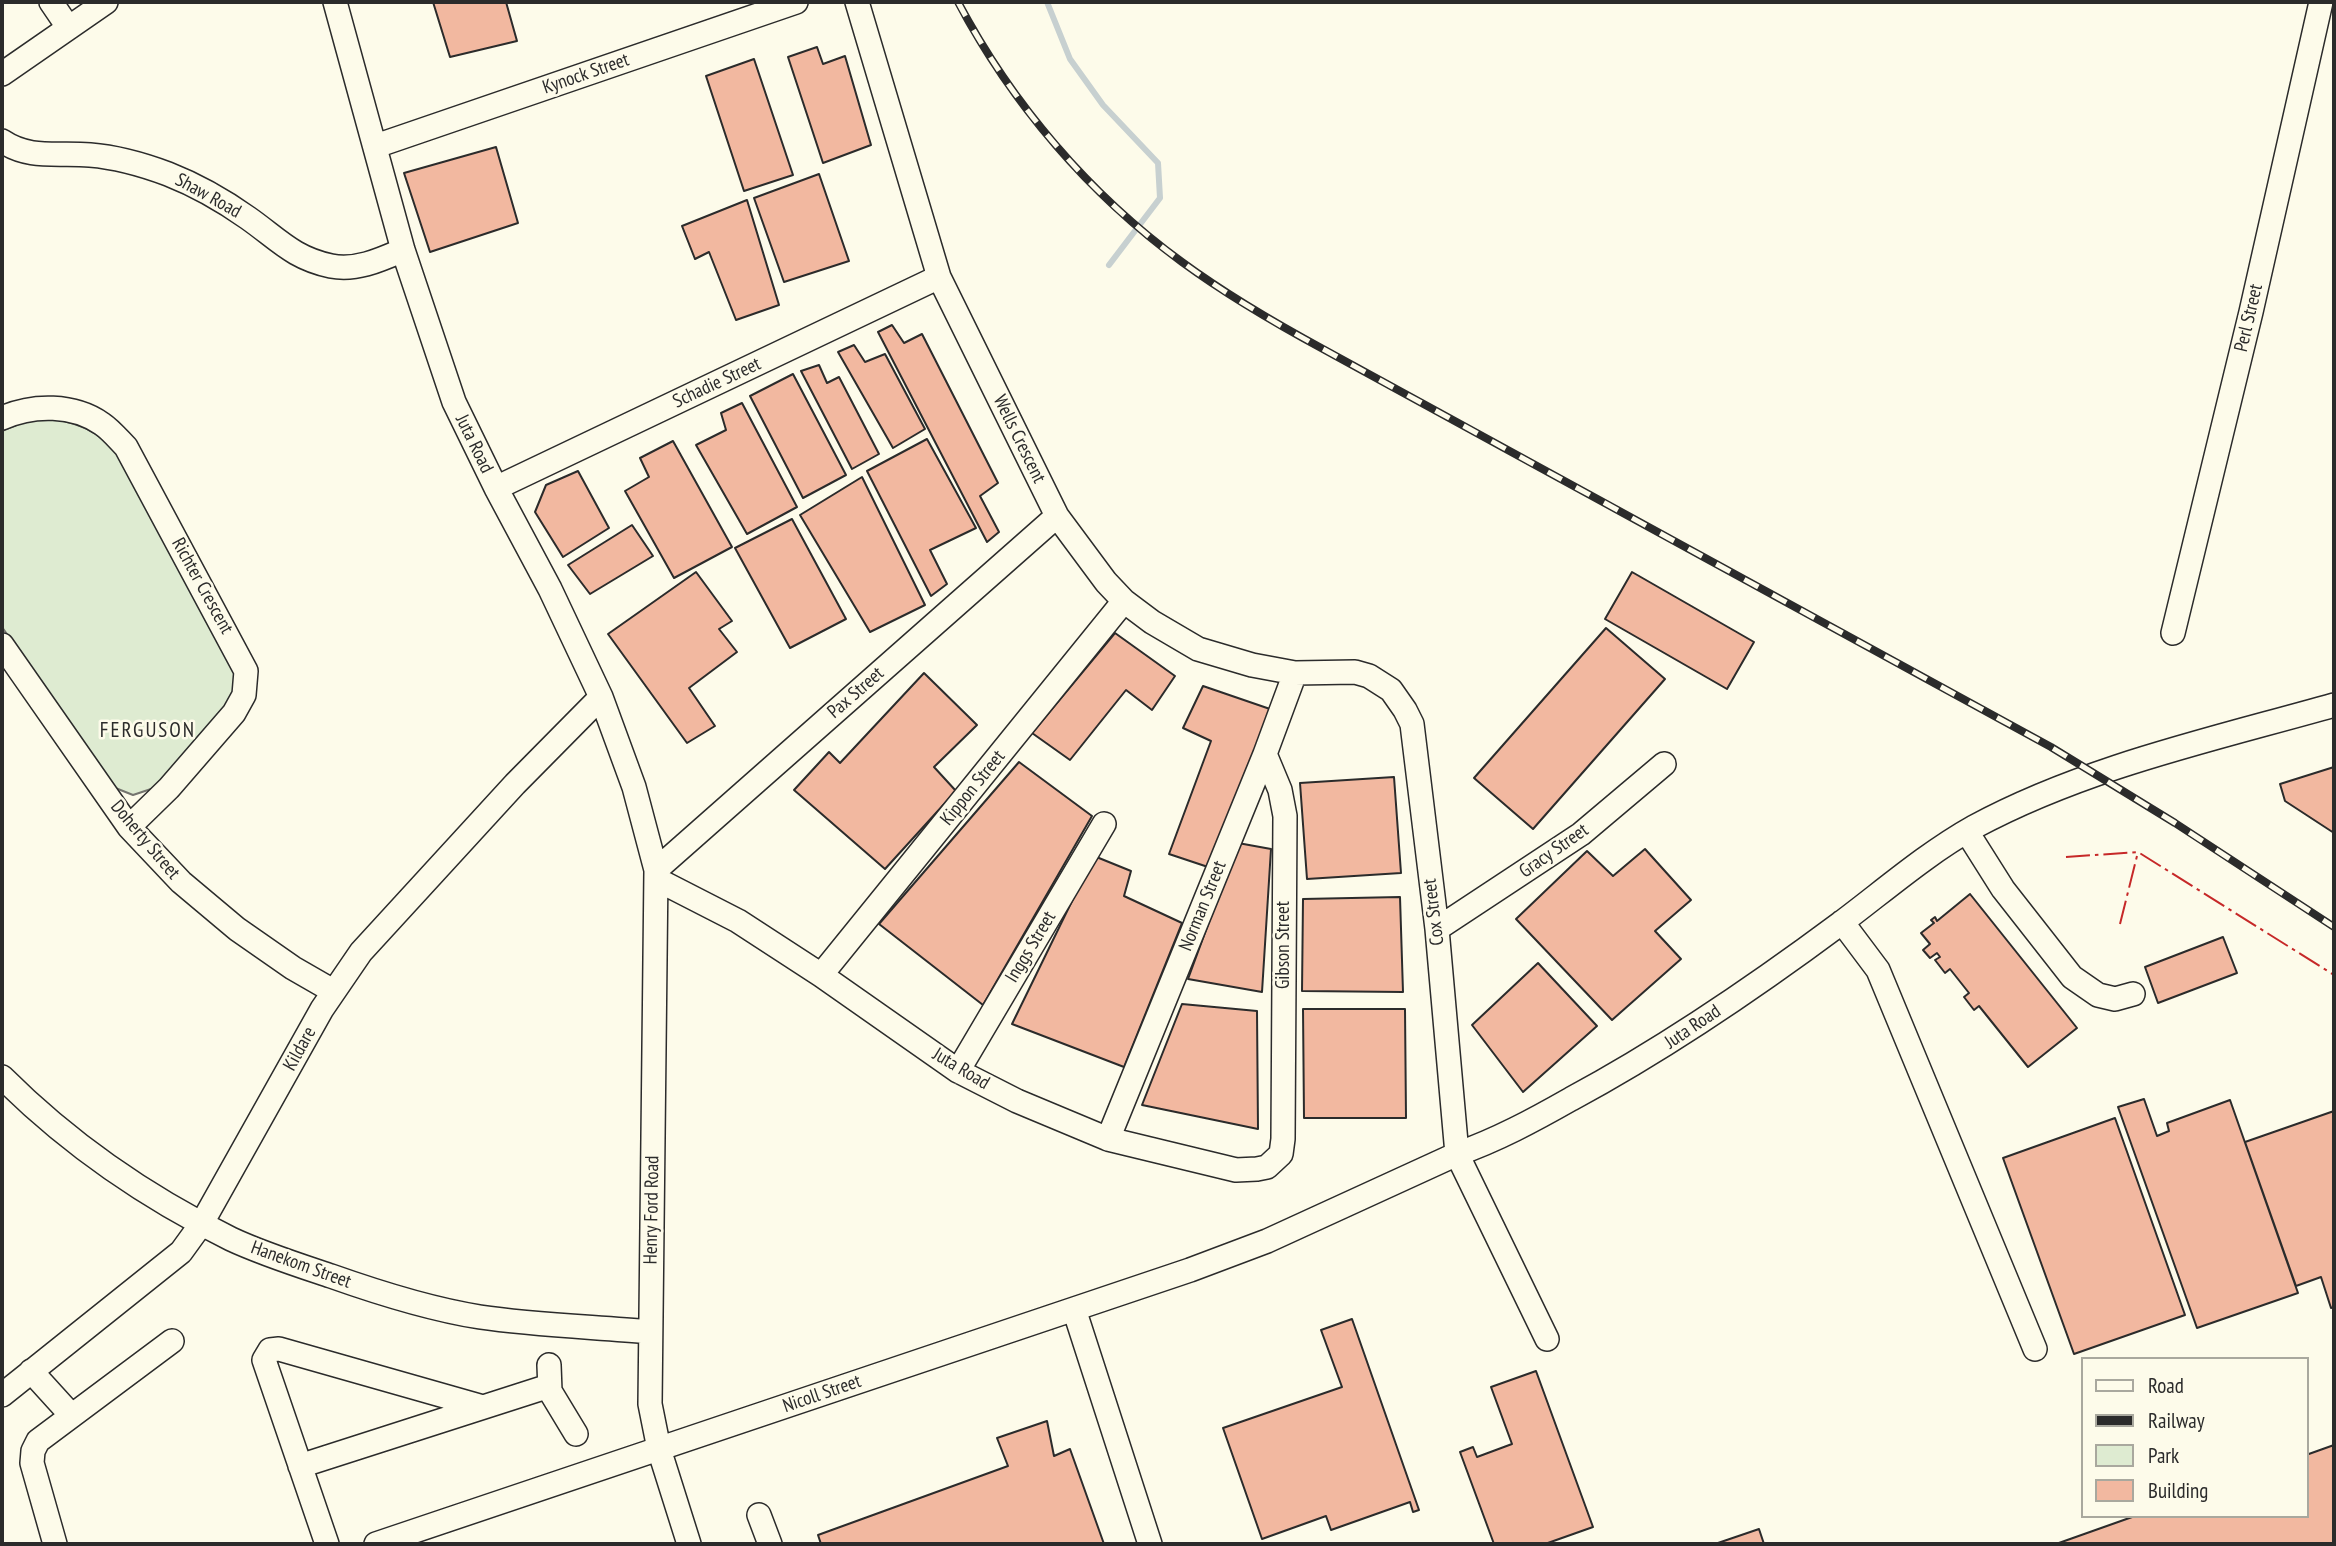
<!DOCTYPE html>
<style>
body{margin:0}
#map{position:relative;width:2336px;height:1546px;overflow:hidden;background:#fdfbea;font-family:"PT Sans Narrow",sans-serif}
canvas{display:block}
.frame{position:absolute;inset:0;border:4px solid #2b2b2b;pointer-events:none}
.legend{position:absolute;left:2081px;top:1357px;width:228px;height:161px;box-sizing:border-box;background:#fdfbea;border:2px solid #a9a89e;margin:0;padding:9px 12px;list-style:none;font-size:21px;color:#2b2b2b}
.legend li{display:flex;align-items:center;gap:14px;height:35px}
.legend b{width:35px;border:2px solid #a9a89e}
</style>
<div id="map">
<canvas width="2336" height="1546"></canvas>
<div class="frame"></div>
<ul class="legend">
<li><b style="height:9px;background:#fdfbea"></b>Road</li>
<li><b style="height:9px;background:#2b2b2b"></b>Railway</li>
<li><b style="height:19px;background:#deebd1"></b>Park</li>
<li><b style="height:19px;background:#f2b8a0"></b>Building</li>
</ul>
</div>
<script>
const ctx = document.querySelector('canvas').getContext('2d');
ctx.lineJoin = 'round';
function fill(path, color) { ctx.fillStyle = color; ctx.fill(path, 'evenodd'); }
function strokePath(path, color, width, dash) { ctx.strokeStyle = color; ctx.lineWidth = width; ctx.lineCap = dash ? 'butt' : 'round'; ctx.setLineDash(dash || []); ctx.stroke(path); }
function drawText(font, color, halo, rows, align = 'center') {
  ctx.font = font + ' "PT Sans Narrow",sans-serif'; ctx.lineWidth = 5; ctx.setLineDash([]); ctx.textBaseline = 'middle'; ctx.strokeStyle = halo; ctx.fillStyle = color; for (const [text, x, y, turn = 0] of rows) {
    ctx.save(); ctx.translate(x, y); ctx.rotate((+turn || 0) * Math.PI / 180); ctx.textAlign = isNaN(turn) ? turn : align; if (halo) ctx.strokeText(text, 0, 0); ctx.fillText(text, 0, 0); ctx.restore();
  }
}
const green = new Path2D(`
 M49,418C78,423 100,431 118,455L235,672L237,683L230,703L154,788L133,795L113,787L2,627V431L28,420Z`);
fill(green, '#deebd1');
strokePath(green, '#74746e', 2);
strokePath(new Path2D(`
 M1047,2L1070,59L1103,105L1158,163L1160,198L1109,265`), '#c7d0d0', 6);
const building = new Path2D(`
 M433,2H506L517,41L450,57Z
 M817,47L823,64L845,56L871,145L823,163L788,57Z
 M754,59L793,175L744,191L706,76Z
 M496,147L518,223L430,252L404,173Z
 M819,174L849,261L784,282L754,198Z
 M747,200L779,305L736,320L709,252L695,259L682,226Z
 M892,325L904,343L922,334L998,483L980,496L999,532L987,542L878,332Z
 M854,345L865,362L885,354L925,429L893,448L838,352Z
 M819,365L827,383L839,377L879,454L852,469L801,371Z
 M793,374L846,475L803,498L750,396Z
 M742,403L797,507L747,534L696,445L726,430L721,413Z
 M927,439L976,528L930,550L947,584L931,596L867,471Z
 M673,441L732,547L674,578L625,491L649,477L640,458Z
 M578,471L609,528L563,557L535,512L546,485Z
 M862,477L925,605L870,632L800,515Z
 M792,519L846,619L790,648L735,548Z
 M632,525L653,556L590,594L568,565Z
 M696,572L732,621L719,629L737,652L689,688L715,726L687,743L608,634Z
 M1632,572L1754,642L1727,689L1605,619Z
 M1606,628L1665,679L1533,829L1474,778Z
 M1115,633L1175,676L1152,710L1126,690L1070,760L1032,733Z
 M924,673L977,725L934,767L956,791L885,869L794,790L829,752L840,763Z
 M1203,686L1270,709L1211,868L1169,854L1211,741L1183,728Z
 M1019,762L1092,816L983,1005L879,924Z
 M2334,767V833L2285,801L2280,784Z
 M1394,777L1401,873L1307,879L1300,783Z
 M1238,843L1271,849L1262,992L1188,979Z
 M1645,849L1691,900L1655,931L1681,959L1612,1020L1516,919L1587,851L1613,876Z
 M1094,856L1131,871L1124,896L1182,923L1124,1067L1012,1024Z
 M1970,894L2077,1028L2028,1067L1979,1006L1974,1010L1964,997L1969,993L1950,969L1945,973L1935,960L1940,957L1937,953L1930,958L1923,950L1930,944L1921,933L1934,923L1931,920L1935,917L1937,921Z
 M1400,897L1403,992L1302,991L1303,899Z
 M2223,937L2237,973L2158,1003L2145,967Z
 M1538,963L1597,1026L1523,1092L1472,1025Z
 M1182,1004L1257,1011L1258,1129L1142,1105Z
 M1303,1009H1405L1406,1118H1304Z
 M2144,1099L2157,1136L2169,1131L2167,1123L2230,1100L2298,1293L2197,1328L2118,1107Z
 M2334,1111V1307L2331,1308L2321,1277L2296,1286L2245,1142Z
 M2115,1118L2185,1315L2074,1354L2003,1158Z
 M1352,1319L1419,1510L1413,1512L1410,1502L1331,1530L1326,1516L1262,1539L1223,1428L1342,1387L1321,1330Z
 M1536,1371L1593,1527L1545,1544H1494L1460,1452L1473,1447L1477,1457L1512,1444L1491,1387Z
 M1047,1421L1054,1456L1070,1449L1104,1544H821L818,1535L1008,1466L997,1438Z
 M2334,1445V1544H2056L2135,1516H2306V1455Z
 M1759,1529L1764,1544H1715Z`);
fill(building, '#f2b8a0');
strokePath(building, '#2b2b2b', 2);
const minor = new Path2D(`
 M51,2L68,27
 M335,2L403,250L454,402L496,488L550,589L601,697L634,787L656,870L650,1404L659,1449L689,1544
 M857,2L939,277L1057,516L1106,582L1124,601L1152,622L1198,649L1252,665L1295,673L1355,672L1369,676L1391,690L1405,710L1412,724L1437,929L1457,1154L1547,1339
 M2,74L106,2
 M2,141C30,160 58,152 90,155C115,157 144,165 168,174C196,185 224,201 248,218C278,239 293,258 331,266C356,271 380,260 403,250
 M376,146L796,2
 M2,418C33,404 74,404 102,424C111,430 119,440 126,447L246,671L244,695L234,713L169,788L129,827
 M496,488L939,277
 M2173,633L2251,312L2321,2
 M2,645L129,827L181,882L237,929L293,968L333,991
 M1967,832L2003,889L2072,977L2098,995L2115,999L2133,994
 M656,870L1057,516
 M656,879L738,921L821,975L958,1071L1017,1101L1108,1139L1236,1170L1257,1169L1267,1167L1281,1154L1283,1139L1285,816L1280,790L1265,754
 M1842,922L1878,970L2035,1349
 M1437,929L1581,834L1664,764
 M821,975L1124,601
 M958,1071L1104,824
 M2,1077C68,1143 148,1198 231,1239C263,1254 298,1265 331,1276C379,1293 429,1309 480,1317C534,1325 595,1327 650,1332
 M1108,1139L1265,754L1295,673
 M1074,1309L1150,1544
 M549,1365L550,1391L576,1434
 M31,1371L71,1415
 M2,1395L181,1252L202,1223L322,1009L361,952L515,784L601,697
 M300,1466L549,1386
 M759,1515L770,1544
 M55,1544L32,1463L33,1451L38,1441L172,1341
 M327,1544L264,1360L270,1350L279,1349L483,1407
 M376,1544L1190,1270L1267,1241L1457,1154C1497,1140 1534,1120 1571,1099C1666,1048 1755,987 1841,923C1885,890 1926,854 1974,827C2085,767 2214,739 2334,705`);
strokePath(minor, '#2b2b2b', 26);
strokePath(minor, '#fdfbea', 23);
const rail = new Path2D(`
 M958,2C1012,104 1089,194 1182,262C1227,295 1275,323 1323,349L2051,747L2175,823L2334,927`);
strokePath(rail, '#2b2b2b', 8);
strokePath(rail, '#fdfbea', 5, [16]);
strokePath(new Path2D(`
 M2066,857L2138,852L2334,975
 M2120,924L2138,852`), '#c62828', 2, [24, 5, 3.5, 5]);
drawText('19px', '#2b2b2b', '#fdfbea', [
 ["Kynock Street",586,74,-19],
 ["Shaw Road",208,196,29],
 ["Perl Street",2249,318,-77],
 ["Schadie Street",717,383,-25],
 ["Wells Crescent",1019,439,64],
 ["Juta Road",474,444,64],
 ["Richter Crescent",202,586,61],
 ["Pax Street",856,693,-41],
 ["Kippon Street",973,788,-51],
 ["Doherty Street",145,840,50],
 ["Gracy Street",1554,851,-35],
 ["Norman Street",1203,906,-68],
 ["Cox Street",1434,912,-97],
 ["Gibson Street",1284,945,-90],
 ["Inggs Street",1031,947,-59],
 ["Juta Road",1693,1027,-34],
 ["Kildare",300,1049,-61],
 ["Juta Road",961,1069,31],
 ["Henry Ford Road",652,1210,-89],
 ["Hanekom Street",301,1265,20],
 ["Nicoll Street",822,1394,-19]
]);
ctx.letterSpacing = '2px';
drawText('21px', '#2b2b2b', '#fdfbea', [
 ["FERGUSON",148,731]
]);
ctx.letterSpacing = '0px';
</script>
